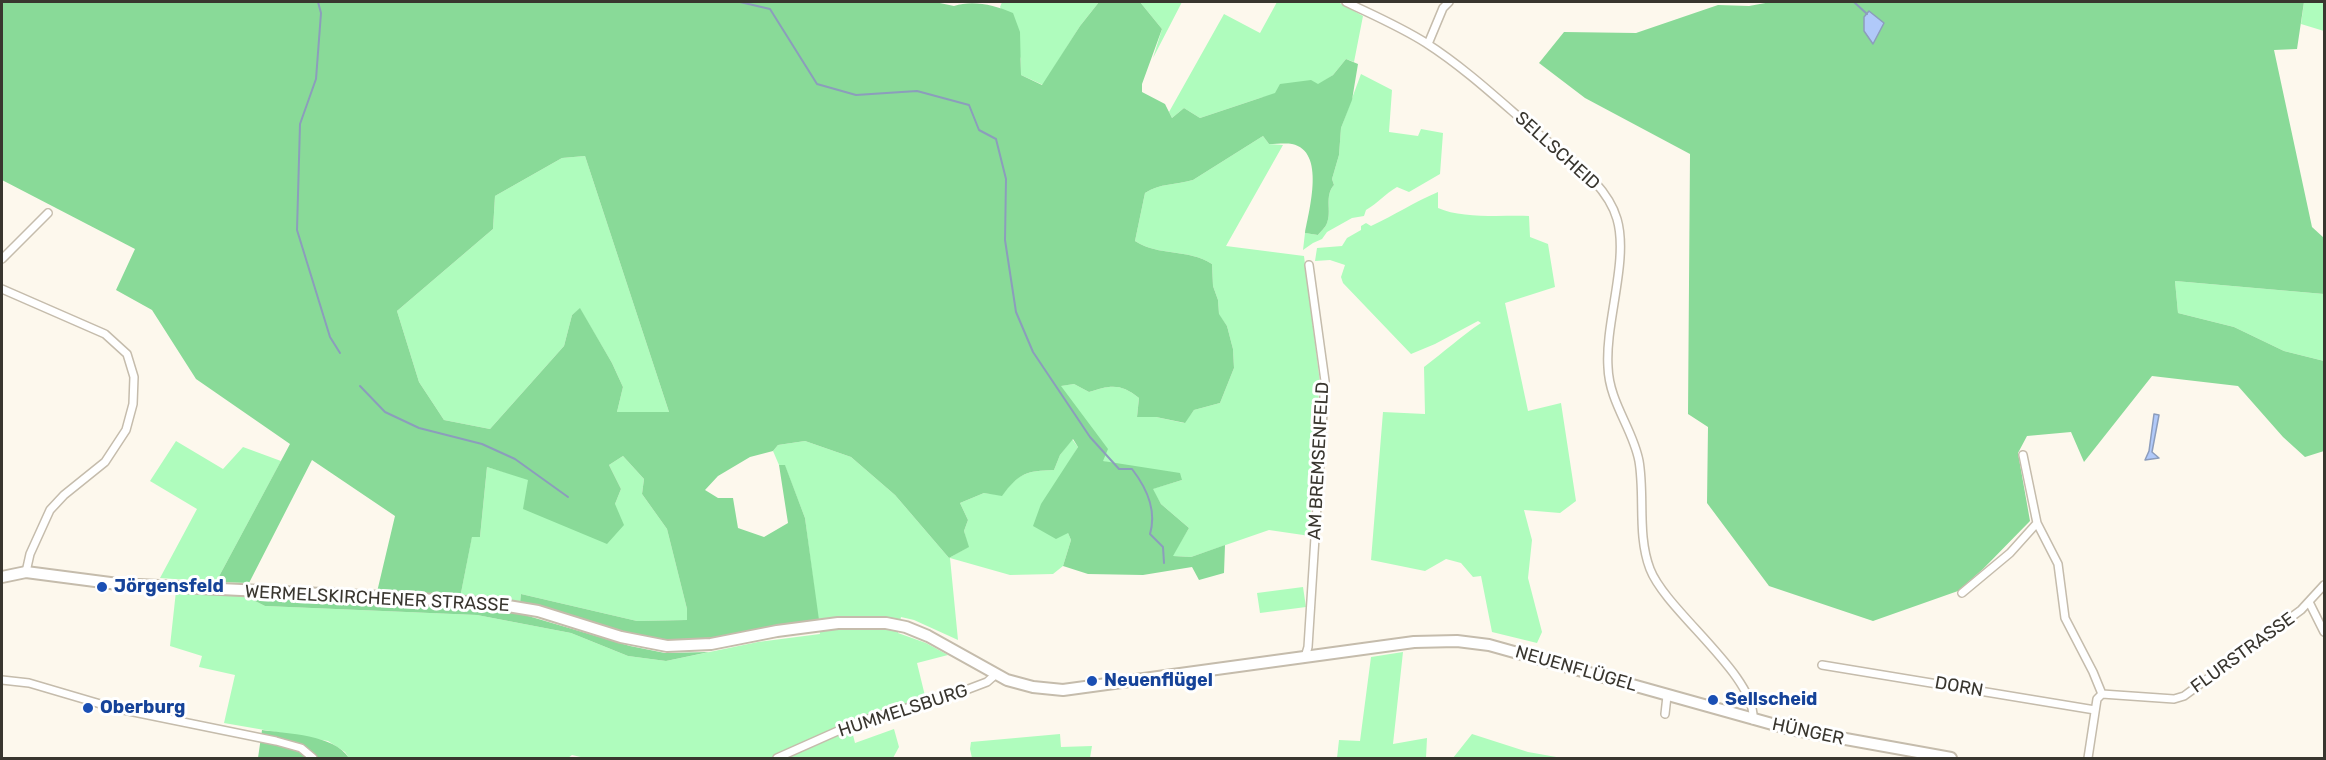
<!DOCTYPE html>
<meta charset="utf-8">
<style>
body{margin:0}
#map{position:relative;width:2326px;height:760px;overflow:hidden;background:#fdf8ed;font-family:Rubik,sans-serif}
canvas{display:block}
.frame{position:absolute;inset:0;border:3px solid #39362f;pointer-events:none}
</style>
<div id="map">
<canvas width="2326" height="760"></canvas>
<div class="frame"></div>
</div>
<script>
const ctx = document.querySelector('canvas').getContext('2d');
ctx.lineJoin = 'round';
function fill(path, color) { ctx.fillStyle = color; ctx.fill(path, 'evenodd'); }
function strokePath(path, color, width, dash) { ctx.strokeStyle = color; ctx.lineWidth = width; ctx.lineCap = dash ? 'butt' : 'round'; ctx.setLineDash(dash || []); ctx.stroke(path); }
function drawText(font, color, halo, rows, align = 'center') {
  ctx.font = font + ' Rubik,sans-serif'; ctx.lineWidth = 6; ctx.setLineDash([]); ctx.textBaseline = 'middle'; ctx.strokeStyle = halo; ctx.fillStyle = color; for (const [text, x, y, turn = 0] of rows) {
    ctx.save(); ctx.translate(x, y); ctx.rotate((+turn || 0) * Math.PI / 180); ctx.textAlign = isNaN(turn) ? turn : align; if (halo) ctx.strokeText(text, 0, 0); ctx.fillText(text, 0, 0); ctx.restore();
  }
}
fill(new Path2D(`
 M1002,2H1099L1080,26L1043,85L1021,75V59L1000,7Z
 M1140,2H1182L1153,58L1162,29Z
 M1277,2H1338L1363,16L1354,62L1346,59L1333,75L1318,85L1260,98L1200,118L1184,108L1172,118L1169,112L1224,14L1260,33Z
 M2304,2H2324V31L2301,24Z
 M1361,74L1392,90L1389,132L1418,136L1421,129L1443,133L1440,174L1409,192L1397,187C1385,194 1378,203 1366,210L1364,216L1352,218L1327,232L1322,239L1313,243L1303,250L1305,233L1318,235C1320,232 1326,227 1327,223C1332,210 1324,196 1334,185L1332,179L1339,155L1341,128Z
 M1263,136L1269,144L1283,145L1226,246L1304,256L1320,382L1312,470L1310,536L1269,530L1191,557L1172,556L1189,528L1161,504L1152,489L1182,480L1102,461L1060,386L1074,384L1089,392C1110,385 1121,383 1139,398L1137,417H1156L1184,423L1194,410L1220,403L1234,368L1233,349L1227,326L1219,315L1218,300L1213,286L1212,264C1187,248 1160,257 1135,241L1145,193C1160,183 1176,185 1193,180Z
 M585,156L669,412H617L623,387L612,363L580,309L572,315L564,346L490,429L444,420L419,382L397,311L493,229L495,196L562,158Z
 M1438,192V208C1462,219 1502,215 1529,216L1530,237L1548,244L1555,287L1505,303L1528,411L1561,403L1576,501L1560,513L1524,510L1532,540L1528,578L1542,632L1537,643L1492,632L1481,576L1473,577L1461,563L1446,559L1425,571L1371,560L1383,412L1425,414L1424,367C1443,353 1461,336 1481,323L1478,321L1435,344L1411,354L1343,283L1341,277L1345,265L1330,260L1315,261L1317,248L1342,246L1347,238L1361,230V226L1366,223L1371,226C1395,215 1414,202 1438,192Z
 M2175,281L2324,294V361L2284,351L2234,327L2178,313Z
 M1072,439L1078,447L1068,464V533L1071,540L1063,566L1053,574L1010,575L950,558L958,640L914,620L901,617L898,633L926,643L948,655L917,663L926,700L851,727L855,743L894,729L899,747L893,758H585L572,755L568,758H349L345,752L328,741L224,723L235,675L199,667L202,656L170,646L176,591L249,595L255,601L265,606L477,615L571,633L628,656L666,661L758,642L820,634L805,518L785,466L779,465L773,451L778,445L805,441L851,457L895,495L949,558L968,547L964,531L968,520L960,503L984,493L1002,495C1019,473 1026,471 1054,470L1060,455Z
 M176,441L223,469L243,447L281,461L216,582L160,578L197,509L150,481Z
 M623,456L644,479L642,494L667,529L687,609V620L637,621L521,594L520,603L460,598L472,536L480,537L487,467L615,504L621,489L609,465Z
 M1303,587L1306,607L1260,613L1257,593Z
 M1403,652L1393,744L1427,738L1426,758H1337L1339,740L1360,741L1371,657Z
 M1060,734L1061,747L1092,746L1090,758H972L970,749L971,742Z
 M1472,734L1528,752L1562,758H1453Z`), '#affcbd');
fill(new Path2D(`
 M2,2H935L954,6C973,0 994,5 1013,13L1020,32L1021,75L1042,85L1080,26L1099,2H1140L1162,29L1142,84V92L1165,104L1172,118L1184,108L1200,118L1275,93L1280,84L1311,80L1318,84L1333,75L1346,59L1358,64L1352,100L1341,128L1339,155L1332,179L1334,185C1324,196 1332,211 1327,223C1326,227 1320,232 1318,235L1305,233C1309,210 1326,151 1292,144C1286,143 1276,144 1269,144L1263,136L1193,180C1176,185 1160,183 1145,193L1135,241C1160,257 1187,248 1212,264L1213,286L1218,300L1219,314L1227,326L1233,349L1234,368L1220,403L1194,410L1185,423L1156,417H1137L1139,398C1121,383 1110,385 1089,392L1074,384L1061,386L1108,449L1103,461L1180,473L1182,480L1153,489L1161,504L1189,528L1173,556L1191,557L1225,545L1224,573L1199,580L1192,567L1143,575L1088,574L1063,566L1071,540L1068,533L1056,539L1033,526L1041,504L1078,447L1073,439L1060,455L1054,470C1026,471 1019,473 1002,496L984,493L960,503L968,520L964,531L969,547L949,558L895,495L851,457L805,441L778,445L773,451L750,457L718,476L705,490L718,498H733L738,528L764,537L788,523L779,465H785L805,518L819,620L716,638L666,643L633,637L520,603L521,594L637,621L687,620V609L667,529L642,494L644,479L623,456L609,465L621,489L615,504L624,525L607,544L523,509L528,480L487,467L480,537H472L460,598L377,592L395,516L312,460L249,583L216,582L290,444L196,379L152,310L116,290L135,249L2,180ZM585,156L669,412H617L623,387L612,363L580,308L572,315L564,346L490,429L444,420L419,382L397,311L493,229L495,196L562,158Z
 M1771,2H2304L2297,49L2274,50L2312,227L2324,238V294L2175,281L2178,313L2234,327L2284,351L2324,361V451L2305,457L2283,437L2238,386L2152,376L2084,462L2071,432L2027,436L2018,453L2030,521L1983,569L1958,591L1873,621L1769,586L1707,503L1708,427L1688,414L1690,154L1585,98L1539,63L1564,32L1636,33L1718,5L1749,6Z
 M249,595L480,606L518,613L630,646L665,653L709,652L666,661L628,656L571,633L477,615L265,606L255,601Z
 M262,730C288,734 333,734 349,758H258Z`), '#89da98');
const water = new Path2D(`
 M1869,11L1884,23L1873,44L1864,31V17Z
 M2154,414L2159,415L2152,452L2159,458L2145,460L2149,451Z`);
fill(water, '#b0c9f9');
strokePath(water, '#8c9dbc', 1.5);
strokePath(new Path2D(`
 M318,2L321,13L316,79L300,124L297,230L330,337L340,353
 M740,2L770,9L817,84L856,95L917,91L969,105L979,130L996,139L1006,179L1005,240L1016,312L1033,352L1090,437L1119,469H1132C1146,487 1157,510 1150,534L1163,547L1164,563
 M1854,2L1867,14
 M360,386L385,412L419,428L482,444L515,459L568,497`), '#8c9dbc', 2);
const street = new Path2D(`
 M1346,2C1373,15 1401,27 1426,43C1465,68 1500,101 1535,131C1554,147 1577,162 1594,181C1604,192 1613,205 1617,219C1629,260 1605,322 1608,367C1609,402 1633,429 1639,461C1645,496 1637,535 1650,569C1666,611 1757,676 1753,720
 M1428,44L1443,8L1449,2
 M2,259L48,213
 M2,289L105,334L127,354L134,377L133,404L126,430L105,462L64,495L50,510L30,554L26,572
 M2023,455L2037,523L2058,564L2065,618L2093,672L2102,694
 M1962,593L2010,553L2037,523
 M2309,602L2324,632
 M1305,657L1308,647L1325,381L1309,265
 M1822,665L2095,710
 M2,680L29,683L114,708L276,741L301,748L313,758
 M2102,694L2174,699L2184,696L2301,610L2324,585
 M1665,714L1667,696
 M777,758L858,722L958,693L987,682L995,675
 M2088,758L2097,699L2102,694`);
const secondary = new Path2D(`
 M2,577L26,572L118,584L405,598L496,604L538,611L621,637L667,646L711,644L777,631L838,623H886L906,627L928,636L1007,680L1033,687L1063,690L1414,642L1457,641L1489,645L1790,729L1951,758`);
strokePath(street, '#c5bcac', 10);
strokePath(secondary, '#c5bcac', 14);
strokePath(street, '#fff', 7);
strokePath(secondary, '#fff', 10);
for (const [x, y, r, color] of [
 [102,587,6,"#1a4fb4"],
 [1092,681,6,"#1a4fb4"],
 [1713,700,6,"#1a4fb4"],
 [88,708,6,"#1a4fb4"]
]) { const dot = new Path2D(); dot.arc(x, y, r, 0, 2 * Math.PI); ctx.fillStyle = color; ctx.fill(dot); strokePath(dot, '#fff', 2); }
drawText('18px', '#39362f', '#fff', [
 ["SELLSCHEID",1557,151,42],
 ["AM BREMSENFELD",1319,461,-87],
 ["WERMELSKIRCHENER STRASSE",377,599,3],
 ["FLURSTRASSE",2243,653,-36],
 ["NEUENFLÜGEL",1576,669,16],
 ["DORN",1959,687,10],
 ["HUMMELSBURG",903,711,-18],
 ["HÜNGER",1808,732,12]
]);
drawText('bold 18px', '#164399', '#fff', [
 ["Jörgensfeld",114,587],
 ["Neuenflügel",1104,681],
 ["Sellscheid",1725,700],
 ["Oberburg",100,708]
], 'left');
</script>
